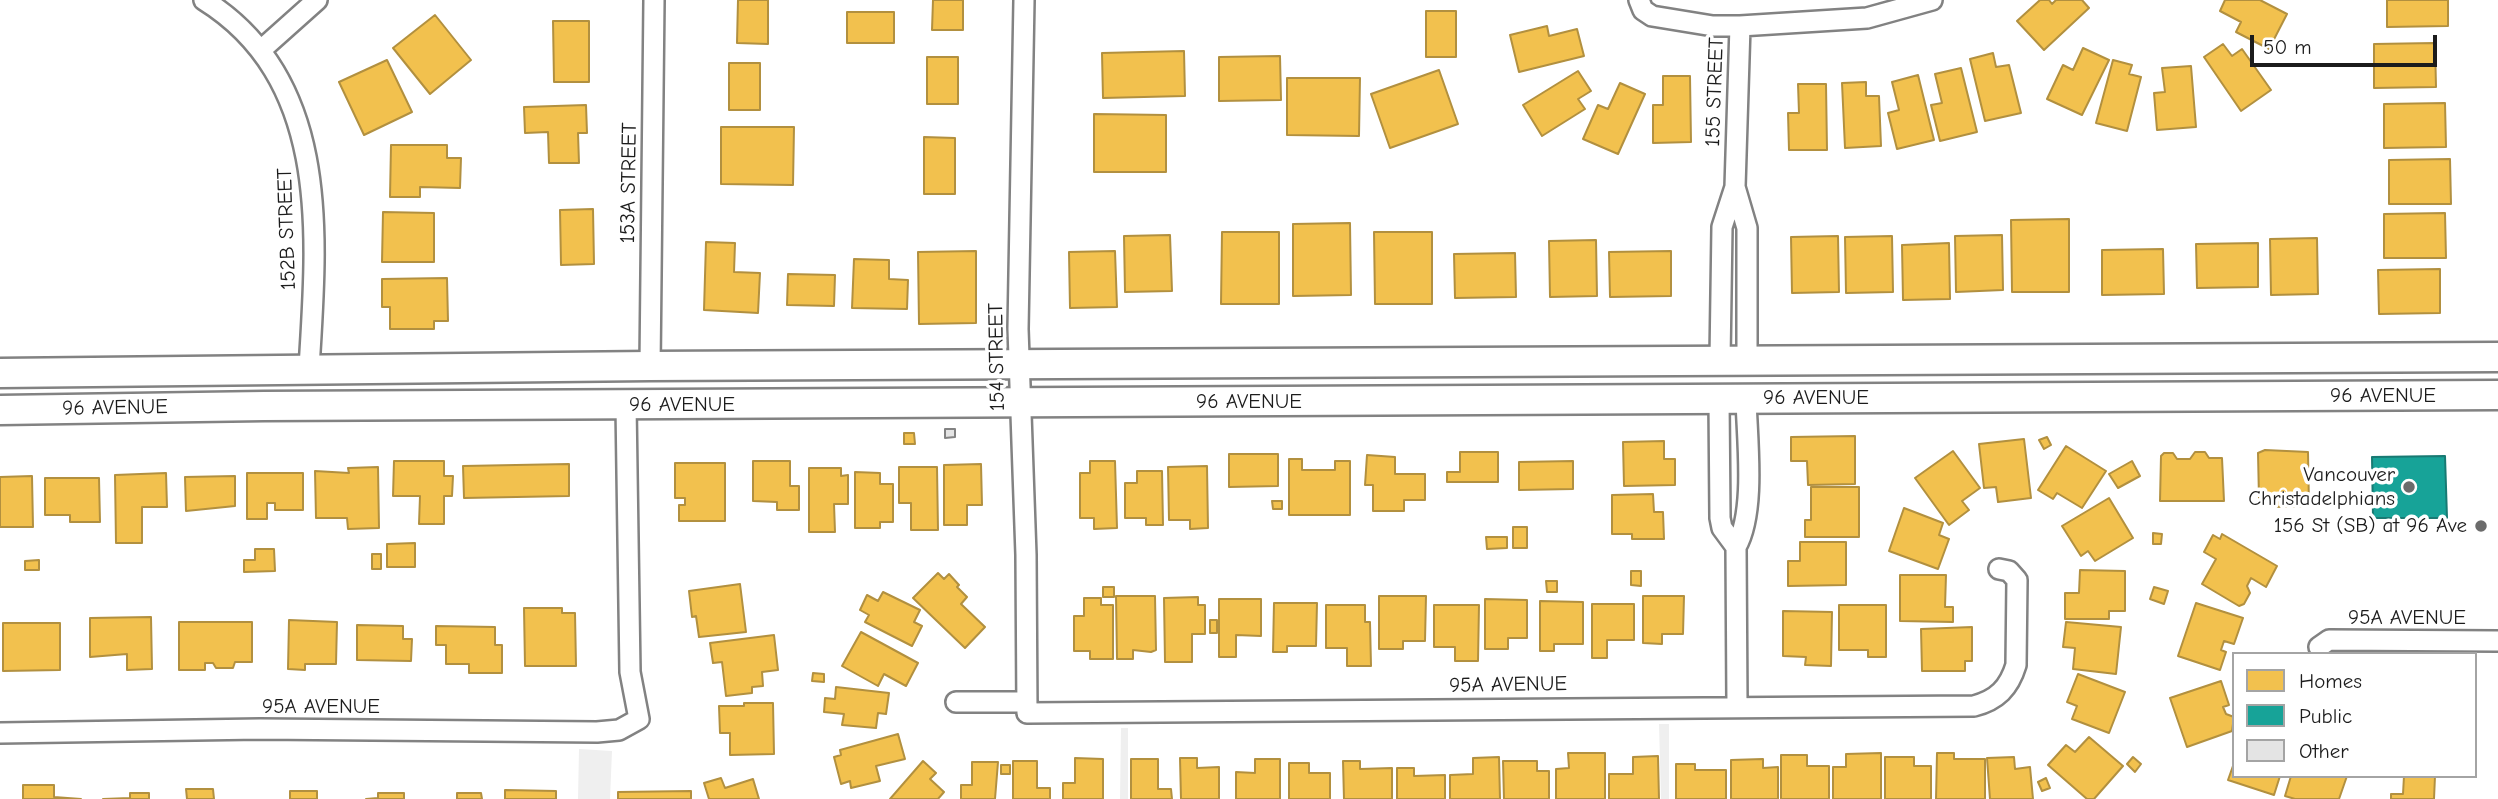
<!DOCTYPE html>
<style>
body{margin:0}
#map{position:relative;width:2498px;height:799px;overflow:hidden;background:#fff;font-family:"Comic Neue",sans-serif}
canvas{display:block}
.legend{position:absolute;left:2232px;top:652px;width:245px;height:126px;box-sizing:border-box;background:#fff;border:2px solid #a4a4a4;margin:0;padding:9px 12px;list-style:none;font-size:21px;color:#1c1c1c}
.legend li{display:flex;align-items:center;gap:14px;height:35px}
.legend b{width:35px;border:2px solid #a4a4a4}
.scale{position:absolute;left:2250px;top:35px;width:187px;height:32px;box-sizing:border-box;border:4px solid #1c1c1c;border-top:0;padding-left:9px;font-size:21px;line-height:24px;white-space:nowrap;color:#1c1c1c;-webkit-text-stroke:5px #fff;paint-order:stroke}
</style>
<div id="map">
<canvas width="2498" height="799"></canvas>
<ul class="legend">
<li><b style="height:19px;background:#f2c14e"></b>Homes</li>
<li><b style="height:19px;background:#17a398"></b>Public</li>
<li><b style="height:19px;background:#e4e4e4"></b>Other</li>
</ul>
<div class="scale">50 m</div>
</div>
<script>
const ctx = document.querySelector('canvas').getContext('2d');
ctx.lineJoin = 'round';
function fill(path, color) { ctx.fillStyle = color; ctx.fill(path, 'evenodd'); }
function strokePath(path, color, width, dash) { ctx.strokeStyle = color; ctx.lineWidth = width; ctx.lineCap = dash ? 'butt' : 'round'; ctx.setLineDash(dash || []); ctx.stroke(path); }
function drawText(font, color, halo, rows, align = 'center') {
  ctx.font = font + ' "Comic Neue",sans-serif'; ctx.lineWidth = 7; ctx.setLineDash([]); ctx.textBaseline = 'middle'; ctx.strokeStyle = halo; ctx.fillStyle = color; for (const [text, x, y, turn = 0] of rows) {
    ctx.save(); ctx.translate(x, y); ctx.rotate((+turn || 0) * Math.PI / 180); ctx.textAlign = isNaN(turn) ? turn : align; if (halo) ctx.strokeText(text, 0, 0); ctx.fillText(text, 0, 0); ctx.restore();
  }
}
fill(new Path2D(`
 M1659,724H1669V799H1661Z
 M1121,728H1128V799H1120Z
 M579,749L612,751L610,799H578Z`), '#efefef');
const homes = new Path2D(`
 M738,0H768V44L737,43Z
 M933,0H963V30H932Z
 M2040,0H2049L2052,4L2056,0H2082L2089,8L2044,50L2017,21Z
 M2225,0H2260L2287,14L2269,49L2236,32L2241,22L2220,11Z
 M2387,0H2448V26L2387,27Z
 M1426,11H1456V57H1426Z
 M847,12H894V43H847Z
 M435,15L471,60L430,94L393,48Z
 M553,21H589V82H554Z
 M1547,26L1549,36L1577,29L1584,56L1519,72L1510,35Z
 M2435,43L2436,87L2374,88V44Z
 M2223,44L2232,56L2242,49L2271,90L2241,111L2204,57Z
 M2083,48L2109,60L2082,115L2047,99L2063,65L2073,70Z
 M1184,51L1185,96L1103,98L1102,53Z
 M1993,53L1996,67L2009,65L2021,113L1985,121L1970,59Z
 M1280,56L1281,100L1219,101V57Z
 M927,57H958V104H927Z
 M387,60L412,112L364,135L339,82Z
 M2113,60L2132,65L2129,74L2141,77L2127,131L2096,123Z
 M729,63H760V110H729Z
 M2191,66L2196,127L2157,130L2154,93L2165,92L2162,68Z
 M1961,68L1977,132L1940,141L1931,105L1942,103L1935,74Z
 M1439,70L1458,124L1390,148L1371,94Z
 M1578,71L1591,91L1578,99L1585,109L1542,136L1523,105Z
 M1918,75L1934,140L1897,149L1888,113L1899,110L1892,82Z
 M1663,76H1690L1691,142L1653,143V105H1663Z
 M1287,78H1360L1359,136L1287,135Z
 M1866,82V96H1879L1881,146L1845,148L1842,83Z
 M1620,83L1645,94L1618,154L1583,139L1598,105L1608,109Z
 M1798,84H1826L1827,150H1789L1788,113H1799Z
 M2445,103L2446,147L2384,148V104Z
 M586,105L587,133H578L579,163H549L548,132L525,133L524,107Z
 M1094,114L1166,115V172H1094Z
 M721,127H794L793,185L721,184Z
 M924,137L955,138V194H924Z
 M391,145H447V158H461L460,188L420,187V197H390Z
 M2450,159L2451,204H2389V160Z
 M593,209L594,264L561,265L560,210Z
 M383,212L434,213V262H382Z
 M2445,213L2446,258H2384V214Z
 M2069,219V292H2012L2011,220Z
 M1350,223L1351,295L1293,296V224Z
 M1222,232H1279V304H1221Z
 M1374,232H1432V304H1375Z
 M1170,235L1172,291L1125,292L1124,236Z
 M2002,235L2003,290L1956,292L1955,236Z
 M1838,236L1839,292L1792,293L1791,237Z
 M1892,236L1893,292L1846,293L1845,237Z
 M2317,238L2318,294L2271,295L2270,239Z
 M1596,240L1597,296L1550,297L1549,241Z
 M706,242L735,243L734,272L760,273L758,313L704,310Z
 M1949,243L1950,299L1903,300L1902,245Z
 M2258,243V287L2197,288L2196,244Z
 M2163,249L2164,294L2102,295V250Z
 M976,251V323L919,324L918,252Z
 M1115,251L1117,307L1070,308L1069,252Z
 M1671,251V296L1610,297L1609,252Z
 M1515,253L1516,297L1455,298L1454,254Z
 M854,259L889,260V279L908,280L907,309L852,308Z
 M2440,269V313L2379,314L2378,270Z
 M788,274L835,275L834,306L787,305Z
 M447,278L448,321H434V329H390V307H382V279Z
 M904,433H914L915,444H904Z
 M1855,436V484L1808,485L1807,461H1791V437Z
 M2047,437L2051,445L2044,449L2039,440Z
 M2024,439L2031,498L1998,502L1996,487L1984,488L1979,444Z
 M1664,441V459H1675V485L1624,486L1623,442Z
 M2066,446L2106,471L2082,508L2057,493L2053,499L2038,490Z
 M2265,450L2308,452L2309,506L2273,507V499H2259L2258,453Z
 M1953,451L1980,488L1962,501L1969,510L1949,525L1915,478Z
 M1460,452H1498V482H1447V472H1460Z
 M2195,452H2205L2209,458H2222L2224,501H2160L2161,456L2164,453H2173L2177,459H2190Z
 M1229,454H1278V486L1229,487Z
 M1367,455L1395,457V474H1425V500H1404V511H1373V485H1365Z
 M1289,459H1302V470H1335V461H1350V515H1289Z
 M394,461H444V476H453L452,496H444V524H419L420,496H393Z
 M753,461H790V486H799V510H777V502L753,501Z
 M1090,461H1115L1117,528L1094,529V518H1080V473H1090Z
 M1573,461V489L1519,490V462Z
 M2132,461L2140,476L2118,488L2109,474Z
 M675,463H725V521H679V505H685V498H675Z
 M569,464V496L464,498L463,466Z
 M981,464L982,505H967V525H944V465Z
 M1207,466L1208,528L1190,529V520H1169L1168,467Z
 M378,467L379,528L348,529L347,518H316L315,471L349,473L348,468Z
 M899,467H937L938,530H911V503H899Z
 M809,468H841V476L848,475V504H834L835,532H809Z
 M1137,471H1162L1163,525H1146V518H1125V483H1137Z
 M855,472L880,473V484H893V522H880V528H855Z
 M166,473L167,507H142V543H116L115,475Z
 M247,473H303V510H275V503H267V519H247Z
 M32,476L33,527H0V477Z
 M235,476V506L186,511L185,477Z
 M45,478H99L100,522H70V515H45Z
 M1811,487H1859V537H1805V520H1811Z
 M1653,494L1654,512H1663L1664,539H1632V534H1612V495Z
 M2109,498L2133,538L2095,561L2088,551L2081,556L2062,526Z
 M1272,501H1282V509H1273Z
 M1904,508L1943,523L1939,535L1949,539L1938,569L1889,551Z
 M1513,527H1527V548H1513Z
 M2153,533L2162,534L2161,544H2153Z
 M2222,534L2277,566L2266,587L2251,578L2247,586L2250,593L2244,604L2239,606L2202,584L2216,559L2204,552L2213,535L2220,539Z
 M1486,537H1507V548L1487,549Z
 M1800,542H1846V585L1788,586V561H1800Z
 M415,543V567H387V544Z
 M255,549H274L275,571L244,572V560H255Z
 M372,554H381V569H372Z
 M39,560V570H25V561Z
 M2080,570L2125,571V611H2109V619H2065V593H2079Z
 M1631,571H1641V586L1631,585Z
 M938,573L944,579L949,574L959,585L957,587L967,597L961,604L985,627L965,648L913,598Z
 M1900,575H1946L1945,607H1953V622L1900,621Z
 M1546,581H1557V592H1547Z
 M740,584L746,632L699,637L696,616L692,617L689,591Z
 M1103,587H1114V597H1103Z
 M2154,587L2168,591L2164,604L2150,599Z
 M883,592L920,610L914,622L922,626L912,646L865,622L869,615L860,610L867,595L878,601Z
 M1116,596H1155L1156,650L1151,652L1133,650V659H1117Z
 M1379,596H1426L1425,641H1403V649H1379Z
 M1643,596H1684L1683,634H1662V644L1643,643Z
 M1198,597V605H1205V634H1192V662H1165L1164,598Z
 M1084,598H1101V605H1113V659H1090V651H1074V616H1084Z
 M1219,599H1261V636L1236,635V657H1219Z
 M1485,599L1527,600V638H1508V649H1485Z
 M1540,601L1583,602V644H1554V651H1540Z
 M1274,603H1317L1316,646H1287V652H1273Z
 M2196,603L2243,618L2234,644L2224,641L2221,650L2226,652L2220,670L2178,656Z
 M1592,604H1634V640H1607V658H1592Z
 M1326,605H1365V622H1370L1371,666H1347V648H1326Z
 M1434,605H1479L1478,661H1455V647H1434Z
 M1839,605H1886V657H1868V650H1839Z
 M524,608H562V613H575L576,666H525Z
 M1783,611L1832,612L1831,666L1805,665L1806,657L1783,656Z
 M151,617L152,669L127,670V654L90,657V618Z
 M289,620L337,622L336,664H305V670L288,669Z
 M1210,620H1217V633H1210Z
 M179,622H252V662H235L233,668H216L213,663H205V670H179Z
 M2066,622L2121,627L2116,674L2073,669L2075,648L2063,647Z
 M3,623H60V670L3,671Z
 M357,625L403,626V639H412L411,661L357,660Z
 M436,626L495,627V645H502V673H469V664H446V645H436Z
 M1972,627V661H1965V671H1922L1921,629Z
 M861,632L918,663L906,686L884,674L878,686L842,666Z
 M774,635L778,670L762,672L763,686L752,687V693L726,696L722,662L713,663L710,643Z
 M813,673L824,674V682L812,681Z
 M2078,674L2125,692L2109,733L2072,719L2077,706L2067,702Z
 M2221,681L2229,705L2223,707L2226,714L2234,717L2232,731L2187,747L2170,698Z
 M836,687L889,693L886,714L878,713L876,728L842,725L844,714L824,712L825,698L835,699Z
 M744,703H773L774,754L730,755V733H720L719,706H744Z
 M898,734L905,759L876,766L880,781L851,788L850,781L841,784L834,757L841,755L840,750Z
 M2089,737L2123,766L2094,799H2087L2048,765L2066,745L2075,752Z
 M1568,753H1605V799H1556V769L1569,768Z
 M1881,753V799H1833V767H1846V754Z
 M1937,753H1954V759H1985V799H1936Z
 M1781,755H1807V766H1829V799H1781Z
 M1658,756L1659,799H1609V774H1633V757Z
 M1499,757L1500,799H1450V775L1473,774V758Z
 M1885,757H1914V766H1931V799H1885Z
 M2014,757L2015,769L2030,767L2033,799H1990L1987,758Z
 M2133,757L2141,764L2135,772L2127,764Z
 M1075,758L1103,759V799H1063V783H1075Z
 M1180,758H1197V768L1219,767V799H1181Z
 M1131,759H1158V789H1171L1172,799H1131Z
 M1255,759H1280V799H1236V772L1255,773Z
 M1763,759V768L1778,767V799H1731V760Z
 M923,761L936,773L930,779L944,792L938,799H890Z
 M1013,761H1037V788H1050V799H1013Z
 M1343,761H1360V769L1392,768V799H1344Z
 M1503,761H1537V771H1549V799H1504Z
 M972,762H998L995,799H961V785H972Z
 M1289,763H1309V773H1330V799H1289Z
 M2234,763V776H2280L2274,795L2228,780Z
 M1676,764H1695V770H1726V799H1676Z
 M1001,765H1010V774H1001Z
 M1397,768H1414V776L1445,775V799H1397Z
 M2291,776H2347L2339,799H2295L2285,796Z
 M2404,776H2435L2434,799H2391V794H2403Z
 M721,778L725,788L753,779L759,799H709L704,783Z
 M2046,778L2050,788L2042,791L2038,782Z
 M23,785H54V797L81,799H23Z
 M186,789H213L214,799H187Z
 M505,790L556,791V799H505Z
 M290,791H317V799H290Z
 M691,791V799H618V792Z
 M130,793H149V799H103L130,798Z
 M378,793H404V799H366L378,798Z
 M457,793H481L482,799H457Z`);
fill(homes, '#f2c14e');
strokePath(homes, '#b2903f', 2);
const public = new Path2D(`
 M2445,456L2447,518H2373L2372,457Z`);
fill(public, '#17a398');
strokePath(public, '#187a73', 2);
const building = new Path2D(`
 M945,429H955V437L945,438Z`);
fill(building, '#e4e4e4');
strokePath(building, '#828282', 2);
const minor = new Path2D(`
 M204,0C332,80 317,237 309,368
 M1024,0L1018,329L1026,555L1027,713L1974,706C1997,700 2009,688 2016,665L2017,580L2009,571L1999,569
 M1639,0L1643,10L1652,16L1713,26H1740L1735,187L1722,227L1720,359
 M1740,26L1867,18L1932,0
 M261,50L317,0
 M1735,187L1747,228V359
 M650,366L654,0
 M1719,400L1720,518L1722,528L1736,547
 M2319,647L2329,640L2498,641
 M956,702H1027
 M1737,706L1736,547C1756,512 1747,439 1746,399
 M0,733L260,729L597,732L619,730L639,719L630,672L626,405`);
const secondary = new Path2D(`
 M0,373L650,366L2498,357
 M0,410L264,406L2498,395`);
strokePath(minor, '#828282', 24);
strokePath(secondary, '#828282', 33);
strokePath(minor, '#fff', 19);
strokePath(secondary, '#fff', 28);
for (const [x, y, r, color] of [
 [2409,487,7,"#6b6b6b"],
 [2481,526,7,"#6b6b6b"]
]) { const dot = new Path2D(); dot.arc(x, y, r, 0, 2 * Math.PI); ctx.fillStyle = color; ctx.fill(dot); strokePath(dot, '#fff', 2.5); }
drawText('21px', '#1c1c1c', '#fff', [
 ["155 STREET",1715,92,-88],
 ["153A STREET",629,183,-89],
 ["152B STREET",287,229,-92],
 ["154 STREET",997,357,-91],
 ["96 AVENUE",2383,396],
 ["96 AVENUE",1816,398],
 ["96 AVENUE",1249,402],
 ["96 AVENUE",682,405],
 ["96 AVENUE",115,408,-1],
 ["95A AVENUE",2407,618],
 ["95A AVENUE",1508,685,-1],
 ["95A AVENUE",321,707]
]);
drawText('21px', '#1c1c1c', '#fff', [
 ["Vancouver",2395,475],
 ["Christadelphians",2395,499],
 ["156 St (SB) at 96 Ave",2467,526]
], 'right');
</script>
